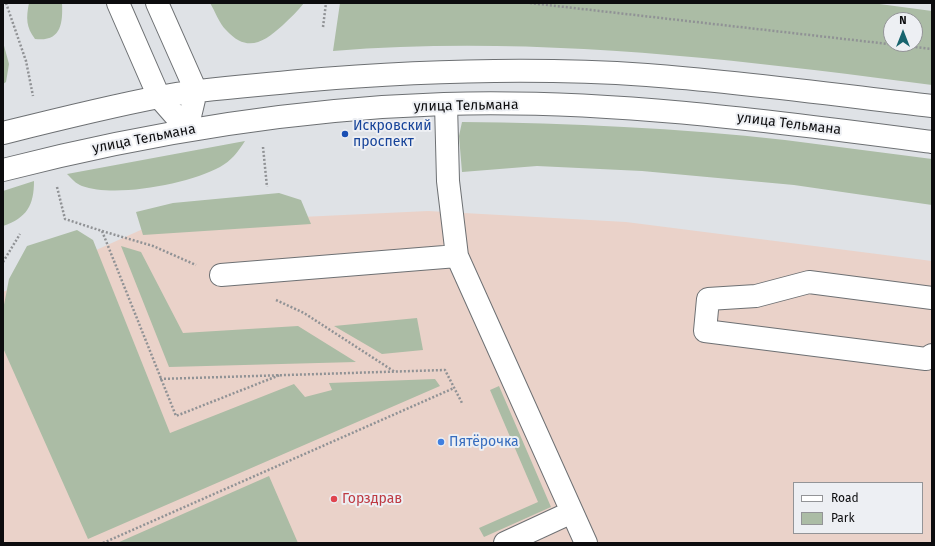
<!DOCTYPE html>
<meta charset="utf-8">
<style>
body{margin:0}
#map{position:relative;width:935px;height:546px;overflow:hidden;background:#dfe2e6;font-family:"Fira Sans",sans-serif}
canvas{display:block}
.frame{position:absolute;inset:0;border:4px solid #0c0c0e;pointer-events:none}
.legend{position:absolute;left:793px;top:482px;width:130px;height:52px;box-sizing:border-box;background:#edeff3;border:1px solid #939497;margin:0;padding:5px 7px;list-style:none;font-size:12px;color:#0c0c0e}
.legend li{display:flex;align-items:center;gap:8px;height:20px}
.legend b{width:20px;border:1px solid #939497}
.north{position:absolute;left:883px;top:12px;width:40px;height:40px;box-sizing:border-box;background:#edeff3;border:1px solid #939497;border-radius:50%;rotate:0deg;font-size:11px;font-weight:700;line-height:16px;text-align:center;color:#0c0c0e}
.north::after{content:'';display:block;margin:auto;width:14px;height:18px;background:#18646e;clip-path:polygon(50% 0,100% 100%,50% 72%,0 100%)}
</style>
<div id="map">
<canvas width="935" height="546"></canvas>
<div class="frame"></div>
<ul class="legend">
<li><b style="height:5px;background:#fff"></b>Road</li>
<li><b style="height:11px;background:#abbca5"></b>Park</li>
</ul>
<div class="north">N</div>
</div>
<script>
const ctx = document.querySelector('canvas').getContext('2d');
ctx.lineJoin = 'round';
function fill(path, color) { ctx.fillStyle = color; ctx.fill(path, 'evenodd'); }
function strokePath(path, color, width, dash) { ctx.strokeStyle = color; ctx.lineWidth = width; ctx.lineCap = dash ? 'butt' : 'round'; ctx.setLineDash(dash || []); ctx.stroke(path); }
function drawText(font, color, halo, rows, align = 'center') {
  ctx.font = font + ' "Fira Sans",sans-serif'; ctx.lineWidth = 4; ctx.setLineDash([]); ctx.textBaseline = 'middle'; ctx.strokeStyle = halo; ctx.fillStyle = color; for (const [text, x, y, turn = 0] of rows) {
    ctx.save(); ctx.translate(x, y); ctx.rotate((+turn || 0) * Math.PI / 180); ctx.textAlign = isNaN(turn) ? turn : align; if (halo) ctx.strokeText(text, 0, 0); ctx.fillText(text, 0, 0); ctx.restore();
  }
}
fill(new Path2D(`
 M428,211L626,222L932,261V543H3V292L154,224ZM794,483H922V533H794Z`), '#ead2c9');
fill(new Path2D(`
 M29,3H62C63,24 61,42 35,39C26,27 26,18 29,3Z
 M210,3H304C298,11 290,18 283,25C263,43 247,53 226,30C219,23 215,11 210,3Z
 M340,3H872L932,11V85C734,59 533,35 333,51ZM891,20H915V44H891Z
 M3,42L9,64L6,82L3,84Z
 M462,122C570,123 678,128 785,140C834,146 883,153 932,159V205L794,185L642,171L537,166L462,172L459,136Z
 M245,141C238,152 231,161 220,167C189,184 115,198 82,186C76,184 71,178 67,174Z
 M34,181C34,205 27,218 3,226V191Z
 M279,193L301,200L311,224L143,235L136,212L173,203Z
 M77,230L93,240L170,433L294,384L305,397L332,390L329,383L435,379L440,386L88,539L3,348V310L9,279L27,246Z
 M121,246L141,252L183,333L298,326L356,362L169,367Z
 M417,318L423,350L382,354L334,326Z
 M499,386L551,507L484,537L479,528L538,502L490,390Z
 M269,476L298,543H117Z`), '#abbca5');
const minor = new Path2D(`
 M118,3L159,97L187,129
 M157,3L196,91L187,129
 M446,104L448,181L457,256L586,543
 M3,133C55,120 107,107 159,97C205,88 252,86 299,81C415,71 531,67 647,75C742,82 837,95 932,106
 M3,170C147,133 295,109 444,104C608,99 771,121 932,142
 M221,275L457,256
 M932,298L809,282L756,296L708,299L705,331L926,359L932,355
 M505,543L572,512`);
strokePath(minor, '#6d7073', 24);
strokePath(new Path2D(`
 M6,3L26,61L33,96
 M530,3L932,49
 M323,27L326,3
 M263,147L267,187
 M57,187L65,219L102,231L176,416L280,375
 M102,231L153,246L196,265
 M3,262L20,234
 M276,300L304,313L395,372
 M160,379L445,370L462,403
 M103,543L454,388`), '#909295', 2.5, [2, 2]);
strokePath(minor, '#fff', 22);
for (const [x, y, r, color] of [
 [345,134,4,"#1a4fb4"],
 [441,442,4,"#3f7fe0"],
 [334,499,4,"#e0444e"]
]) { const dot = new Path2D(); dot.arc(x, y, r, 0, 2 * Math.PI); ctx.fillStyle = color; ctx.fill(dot); strokePath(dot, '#edeff3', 1.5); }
drawText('14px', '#0c0c0e', '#edeff3', [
 ["улица Тельмана",466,106,-1],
 ["улица Тельмана",789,124,7],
 ["улица Тельмана",144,139,-11]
]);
drawText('14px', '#164399', '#edeff3', [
 ["Искровский",353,126],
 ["проспект",353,142]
], 'left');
drawText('14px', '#366cbe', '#edeff3', [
 ["Пятёрочка",449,442]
], 'left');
drawText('14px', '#be3a42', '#edeff3', [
 ["Горздрав",342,499]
], 'left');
</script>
